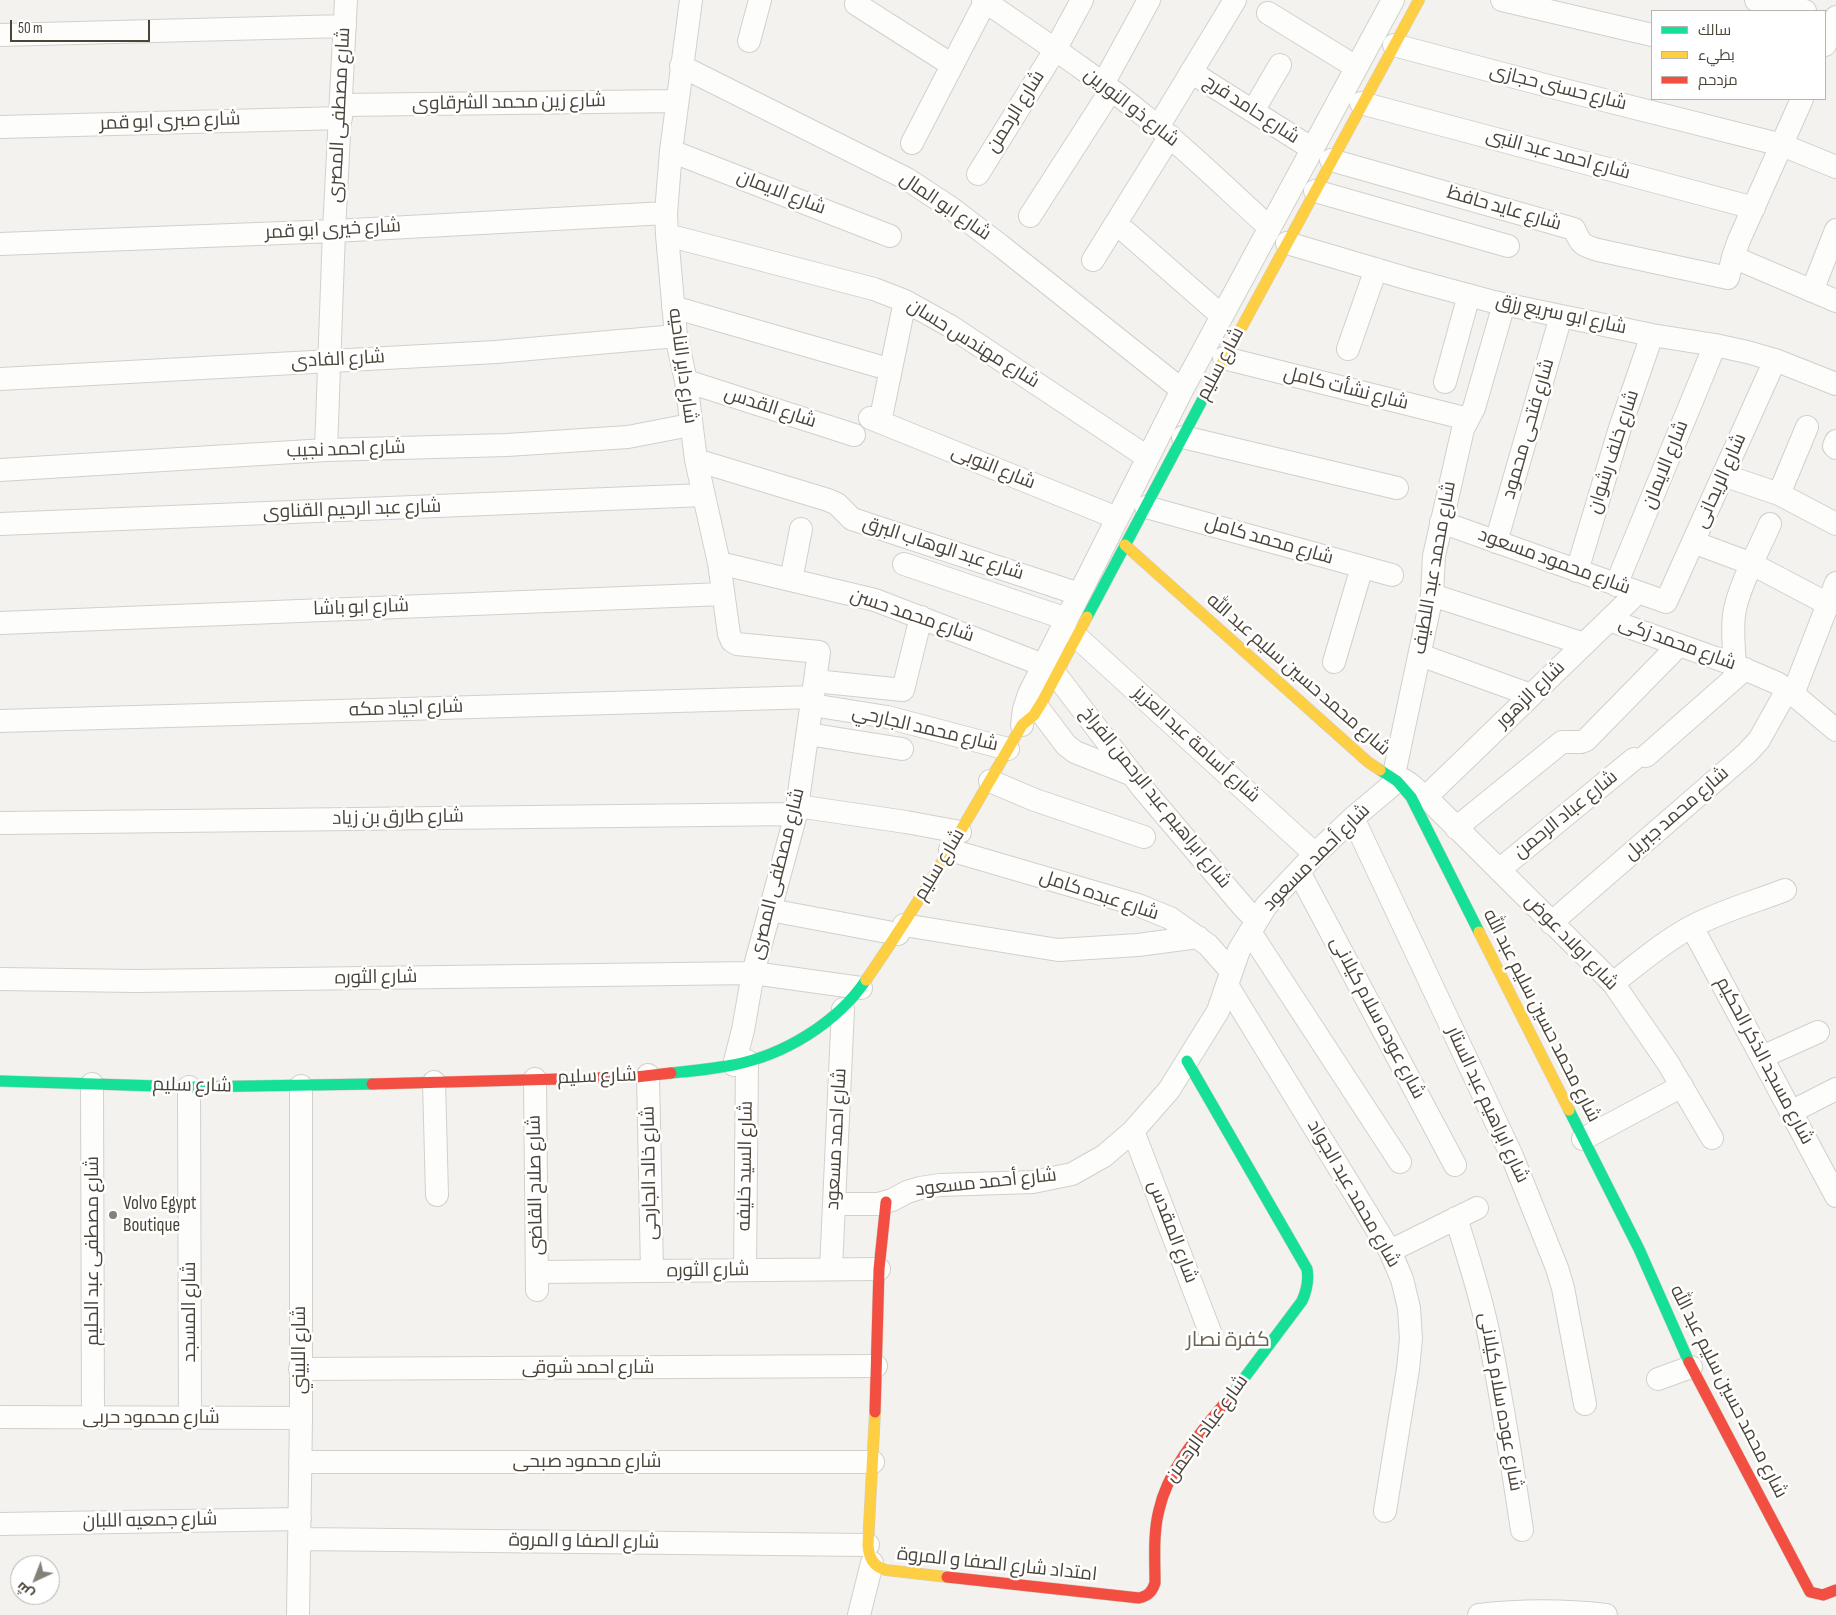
<!DOCTYPE html>
<meta charset="utf-8">
<style>
body{margin:0}
#map{position:relative;width:1836px;height:1615px;overflow:hidden;background:#f4f2ee;font-family:"Sofia Sans Condensed",Cairo,sans-serif}
canvas{display:block}
.legend{position:absolute;left:1651px;top:10px;width:175px;height:90px;box-sizing:border-box;background:#fff;border:1px solid #b7b4b0;margin:0;padding:6px 9px;list-style:none;font-size:15px;color:#4b4439}
.legend li{display:flex;align-items:center;gap:10px;height:25px}
.legend b{width:25px;border:1px solid #b7b4b0}
.north{position:absolute;left:10px;top:1555px;width:50px;height:50px;box-sizing:border-box;background:#fff;border:1px solid #b7b4b0;border-radius:50%;rotate:223deg;font-size:14px;font-weight:700;line-height:20px;text-align:center;color:#4b4439}
.north::after{content:'';display:block;margin:auto;width:18px;height:22px;background:#868178;clip-path:polygon(50% 0,100% 100%,50% 72%,0 100%)}
.scale{position:absolute;left:10px;top:20px;width:140px;height:22px;box-sizing:border-box;border:2px solid #4b4439;border-top:0;padding-left:6px;font-size:15px;line-height:18px;white-space:nowrap;color:#4b4439;-webkit-text-stroke:4px #fff;paint-order:stroke}
</style>
<div id="map">
<canvas width="1836" height="1615"></canvas>
<ul class="legend">
<li><b style="height:6px;background:#16e098"></b>سالك</li>
<li><b style="height:6px;background:#ffcf43"></b>بطيء</li>
<li><b style="height:6px;background:#f24e42"></b>مزدحم</li>
</ul>
<div class="north">ش</div>
<div class="scale">50 m</div>
</div>
<script>
const ctx = document.querySelector('canvas').getContext('2d');
ctx.lineJoin = 'round';
function strokePath(path, color, width, dash) { ctx.strokeStyle = color; ctx.lineWidth = width; ctx.lineCap = dash ? 'butt' : 'round'; ctx.setLineDash(dash || []); ctx.stroke(path); }
function drawText(font, color, halo, rows, align = 'center') {
  ctx.font = font + ' "Sofia Sans Condensed",Cairo,sans-serif'; ctx.lineWidth = 5; ctx.setLineDash([]); ctx.textBaseline = 'middle'; ctx.strokeStyle = halo; ctx.fillStyle = color; for (const [text, x, y, turn = 0] of rows) {
    ctx.save(); ctx.translate(x, y); ctx.rotate((+turn || 0) * Math.PI / 180); ctx.textAlign = isNaN(turn) ? turn : align; if (halo) ctx.strokeText(text, 0, 0); ctx.fillText(text, 0, 0); ctx.restore();
  }
}
const street = new Path2D(`
 M691,0L671,151L666,213L667,235L676,336L686,381L696,460L719,563L729,634L732,641L737,644L819,652L796,814L753,973L743,1030L734,1065
 M983,0C1038,38 1095,75 1147,118C1190,152 1229,191 1270,228
 M1502,0L1652,35
 M1756,0L1805,11
 M856,4L952,65
 M1268,13L1356,67
 M0,35L345,26
 M749,41L760,0
 M1394,45L1556,88L1782,145L1836,167
 M1825,45L1836,17
 M681,66L907,179L951,208L1001,246L1182,390
 M1191,72L1311,148
 M1103,84L1149,0
 M1361,103L1754,208
 M341,105L677,101
 M1253,111L1280,65
 M0,127L341,118
 M1158,127L1235,0
 M912,143L985,2
 M671,151L890,236
 M1331,160L1574,229C1581,244 1581,245 1598,250L1728,278L1733,257L1739,240L1802,99
 M978,174L1055,50L1082,0
 M1315,191L1508,246
 M1030,216L1111,90
 M1126,232L1222,316
 M667,235L874,289L905,301L950,326L1147,457
 M1287,243L1409,279L1494,302L1652,335L1715,345L1747,352L1775,360L1836,384
 M0,244L334,231L666,213
 M1733,257L1836,301
 M1093,260L1170,136
 M1812,291L1836,230
 M673,307L878,366
 M1348,349L1376,269
 M1224,358L1468,419
 M0,379L496,352L676,336
 M686,381L854,435
 M1445,382L1469,295
 M870,418L1117,518
 M880,422L905,301
 M1183,437L1397,488
 M1836,441L1834,446L1836,448
 M326,450L334,231L346,0
 M696,460L828,500L837,504L852,519L1079,594
 M0,470L326,450L507,445L628,437L690,425
 M1723,475L1779,494L1836,524
 M1779,494L1807,427
 M1146,507L1392,575
 M1441,522L1666,602L1775,360
 M0,524L704,495
 M1496,542L1561,316
 M1693,542L1752,564L1828,604
 M719,563L875,600L1043,665
 M904,564L1067,619
 M1577,571L1620,428L1652,335
 M791,580L801,529
 M1616,585L1715,345
 M1432,595L1584,644
 M1609,620L1735,665L1777,683L1793,694L1836,730
 M0,623L723,594
 M1077,637L1315,854
 M1420,655L1531,695
 M1334,662L1362,567
 M1735,665C1734,648 1732,632 1734,615C1737,590 1759,549 1770,524
 M1056,675L1144,790L1245,909L1257,920
 M815,681L903,690L921,617
 M1793,694L1836,583
 M812,705L887,717L1008,749
 M1038,708L1066,745L1075,752L1133,775
 M0,721L813,697
 M1022,725L1024,709L1029,694L1182,390L1393,0
 M808,734L902,749
 M1646,756L1745,669
 M1393,779L1432,595L1434,556L1463,429L1474,408L1504,304
 M990,781L1035,800L1144,837
 M1425,798L1638,592
 M797,806L906,822L960,832
 M1353,818L1512,1156L1557,1268L1563,1288L1585,1404
 M0,823L796,814
 M1456,828L1562,742H1581L1586,740L1679,645
 M950,850L1138,905L1170,918L1208,945L1231,971
 M1499,870L1634,759
 M1299,872L1455,1165
 M770,910L898,934
 M1551,923L1747,753L1759,740L1787,690
 M904,925L1058,950L1138,945L1198,937
 M1692,927L1836,1196
 M1250,932L1400,1162
 M0,979L136,981L753,973L861,988
 M1613,983C1638,964 1663,942 1691,927C1721,911 1754,902 1785,890
 M1227,985L1390,1251L1402,1279L1409,1308L1411,1339L1408,1369L1385,1511
 M1762,1057L1818,1032
 M648,1075L652,1271
 M535,1079L537,1290
 M434,1082L437,1195
 M92,1084L93,1418
 M189,1087L190,1418
 M1791,1112L1836,1089
 M1133,1131L1210,1332
 M1583,1139L1682,1086
 M834,1204H878L892,1200L907,1192L920,1188L940,1185L1033,1182L1072,1174L1104,1156L1133,1131L1169,1090L1218,1011L1239,950L1266,906L1315,854L1353,818L1397,781L1402,779L1410,784L1432,803L1613,983L1668,1063L1712,1138
 M1456,1218C1468,1256 1480,1293 1488,1331C1502,1397 1512,1464 1522,1530
 M1390,1251L1477,1208
 M831,1269L843,1009
 M745,1270L747,1061
 M537,1272L879,1269
 M300,1369L876,1366
 M1658,1379L1691,1367
 M0,1417L301,1418
 M300,1462H873
 M0,1524L300,1519
 M300,1539L868,1545
 M298,1615L301,1418V1086
 M859,1615L872,1563
 M1479,1615C1522,1610 1563,1610 1606,1615`);
const fast = new Path2D(`
 M1087,617L1206,393
 M1380,770L1397,781L1411,797L1479,932
 M1187,1061L1307,1269C1309,1281 1307,1290 1302,1301L1233,1393
 M671,1073C692,1071 712,1069 733,1065C784,1055 837,1023 866,980
 M0,1081L189,1087L372,1084
 M1569,1110L1639,1249L1689,1362`);
const slow = new Path2D(`
 M1206,393L1419,0
 M1125,545L1368,762L1380,770
 M1479,932L1569,1110
 M866,980C923,898 972,812 1022,725L1034,715L1042,702L1087,617
 M875,1412L868,1545C869,1558 873,1566 886,1570L947,1577`);
const jam = new Path2D(`
 M372,1084L636,1077L671,1073
 M1689,1362L1810,1592L1823,1595L1836,1590
 M875,1412L879,1269L886,1202
 M947,1577L1139,1598C1148,1596 1152,1592 1155,1583C1155,1559 1153,1533 1159,1510C1169,1465 1205,1428 1233,1393`);
strokePath(street, '#d2d0cb', 24);
strokePath(fast, '#d3cfc5', 12);
strokePath(slow, '#d3cfc5', 12);
strokePath(jam, '#d3cfc5', 12);
strokePath(street, '#fdfdfc', 22);
strokePath(fast, '#16e098', 11);
strokePath(slow, '#ffcf43', 11);
strokePath(jam, '#f24e42', 11);
for (const [x, y, r, color] of [
 [113,1215,5,"#868178"]
]) { const dot = new Path2D(); dot.arc(x, y, r, 0, 2 * Math.PI); ctx.fillStyle = color; ctx.fill(dot); strokePath(dot, '#fff', 2); }
drawText('19px', '#4b4439', '#fff', [
 ["شارع حسنى حجازى",1558,88,14],
 ["شارع زين محمد الشرقاوى",509,103,-1],
 ["شارع ذو النورين",1131,108,38],
 ["شارع حامد فرج",1251,110,33],
 ["شارع الرحمن",1016,112,-58],
 ["شارع مصطفى المصرى",340,115,-87],
 ["شارع صبرى ابو قمر",170,122,-2],
 ["شارع احمد عبد النبى",1558,155,15],
 ["شارع الايمان",781,193,21],
 ["شارع ابو المال",945,207,34],
 ["شارع عايد حافظ",1504,209,16],
 ["شارع خيرى ابو قمر",333,230,-3],
 ["شارع ابو سريع رزق",1561,315,12],
 ["شارع مهندس حسان",973,344,32],
 ["شارع الفادى",338,360,-3],
 ["شارع سليم",1221,364,-62],
 ["شارع داير الناحيه",682,366,82],
 ["شارع نشأت كامل",1346,389,14],
 ["شارع القدس",770,408,18],
 ["شارع فتحى محمود",1529,429,-74],
 ["شارع احمد نجيب",346,450,-2],
 ["شارع خلف رشوان",1614,452,-72],
 ["شارع الايمان",1666,465,-68],
 ["شارع النوبى",993,468,22],
 ["شارع الريحانى",1721,481,-66],
 ["شارع عبد الرحيم القناوى",352,510,-2],
 ["شارع محمد كامل",1269,541,16],
 ["شارع عبد الوهاب البرق",943,549,18],
 ["شارع محمود مسعود",1554,562,20],
 ["شارع محمد عبد اللطيف",1435,568,-80],
 ["شارع ابو باشا",361,608,-2],
 ["شارع محمد حسن",912,616,19],
 ["شارع محمد زكى",1677,644,20],
 ["شارع محمد حسين سليم عبد الله",1298,675,41],
 ["شارع الزهور",1531,695,-44],
 ["شارع اجياد مكه",406,709,-2],
 ["شارع محمد الجارحي",925,729,13],
 ["شارع أسامة عبد العزيز",1196,745,42],
 ["شارع ابراهيم عبد الرحمن الفراخ",1155,798,51],
 ["شارع محمد جبريل",1677,814,-41],
 ["شارع عباد الرحمن",1566,815,-39],
 ["شارع طارق بن زياد",398,818,-1],
 ["شارع أحمد مسعود",1317,858,-45],
 ["شارع سليم",940,865,-59],
 ["شارع مصطفى المصرى",778,874,-76],
 ["شارع عبده كامل",1099,896,18],
 ["شارع اولاد عوض",1571,943,46],
 ["شارع الثوره",376,978,-1],
 ["شارع محمد حسين سليم عبد الله",1541,1016,63],
 ["شارع عوده سلام كيلانى",1377,1018,62],
 ["شارع مسجد الذكر الحكيم",1764,1061,62],
 ["شارع سليم",597,1077,-2],
 ["شارع سليم",192,1086,1],
 ["شارع ابراهيم عبد الستار",1487,1105,65],
 ["شارع احمد مسعود",837,1139,-87],
 ["شارع السيد خليفه",746,1166,-89],
 ["شارع خالد الجارحى",650,1173,-91],
 ["شارع أحمد مسعود",986,1183,-6],
 ["شارع صلاح القاضى",536,1185,-91],
 ["شارع محمد عبد الجواد",1353,1194,60],
 ["شارع المقدس",1172,1232,69],
 ["شارع مصطفى عبد الحليم",93,1251,-90],
 ["شارع الثوره",708,1271,-1],
 ["شارع المسجد",190,1312,-90],
 ["شارع اللبيني",300,1350,-90],
 ["شارع احمد شوقى",588,1368],
 ["شارع محمد حسين سليم عبد الله",1728,1392,63],
 ["شارع عوده سلام كيلانى",1500,1402,80],
 ["شارع محمود حربى",151,1418],
 ["شارع عباد الرحمن",1207,1429,-54],
 ["شارع محمود صبحى",587,1462],
 ["شارع جمعيه اللبان",150,1521,-1],
 ["شارع الصفا و المروة",584,1542,1],
 ["امتداد شارع الصفا و المروة",997,1565,6]
]);
drawText('19px', '#4b4439', '#fff', [
 ["Volvo Egypt",123,1204],
 ["Boutique",123,1226]
], 'left');
drawText('21px', '#6e6250', '#fff', [
 ["كفرة نصار",1228,1341]
]);
</script>
